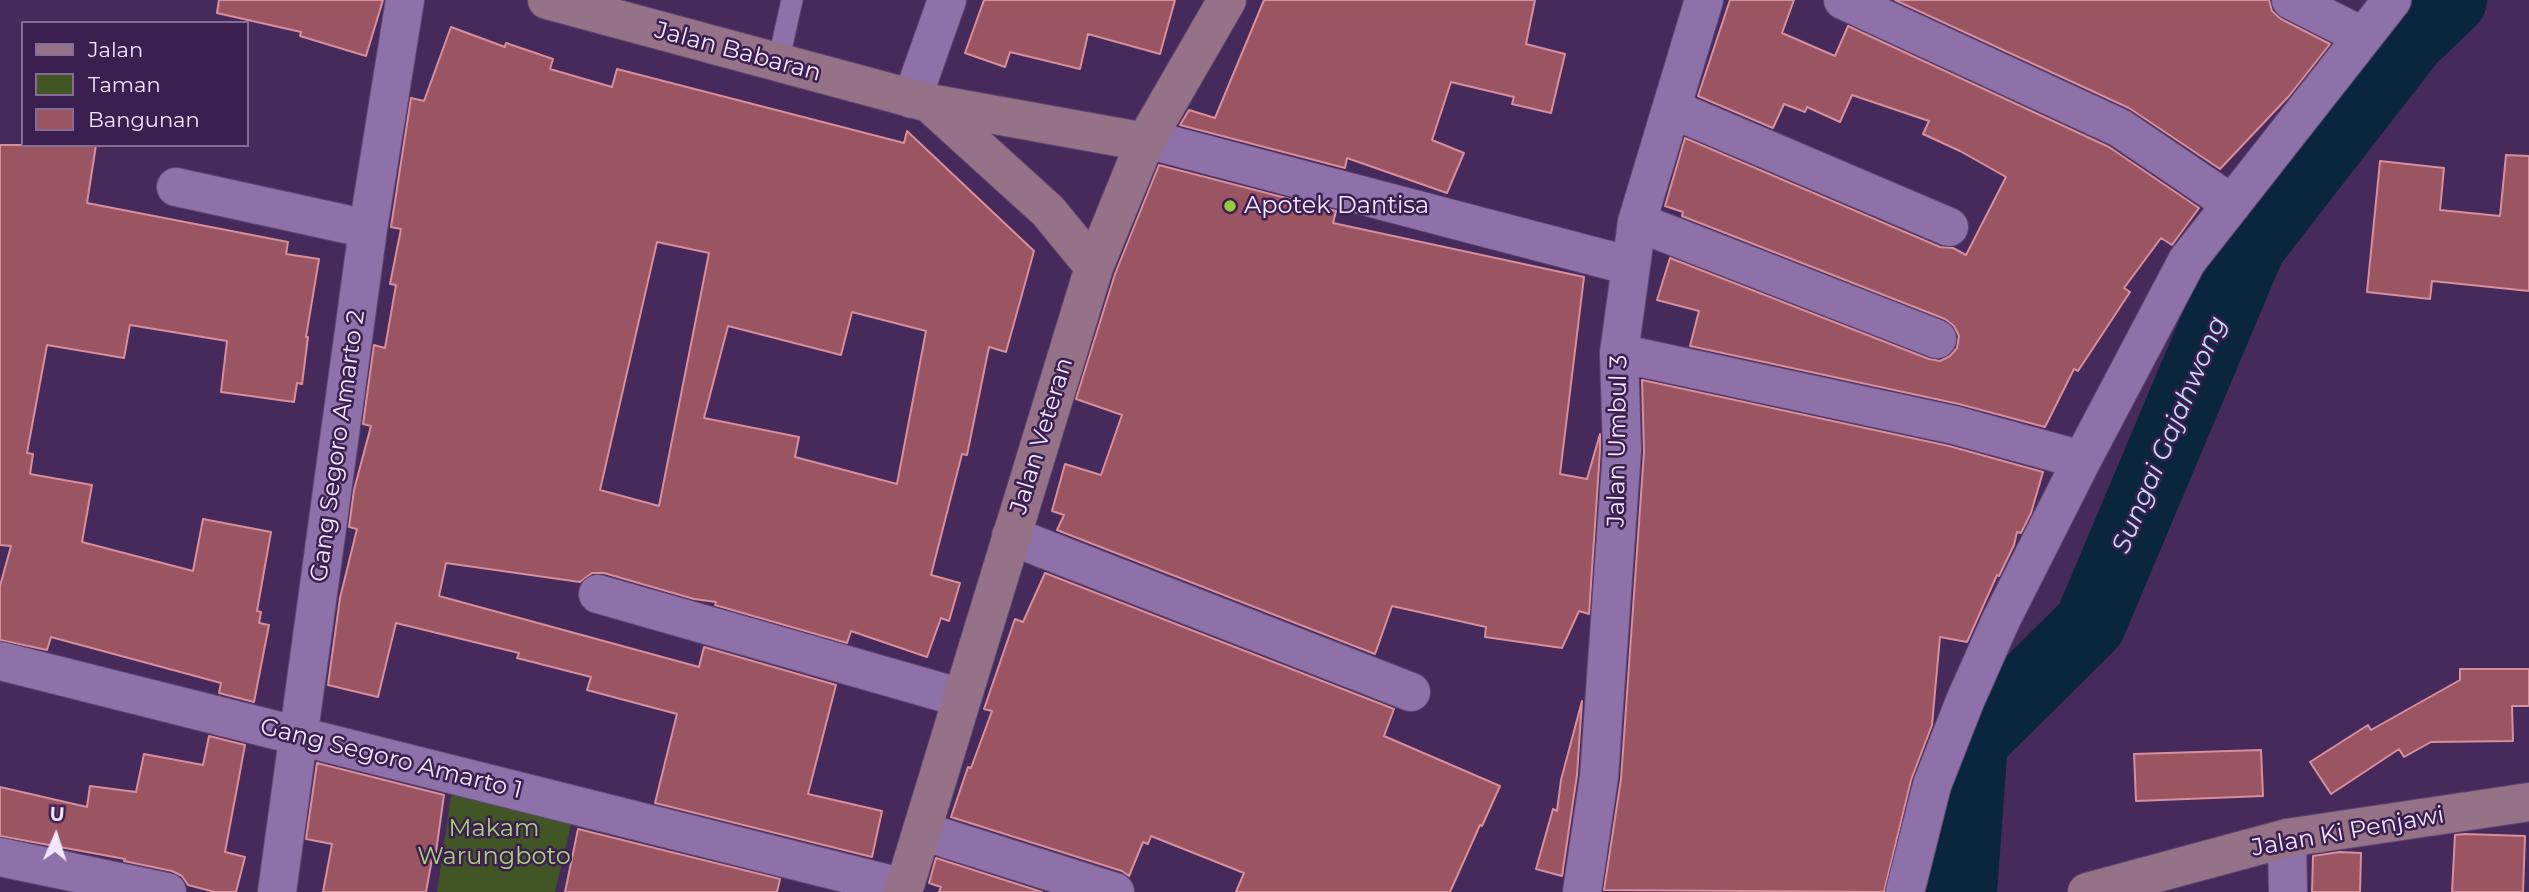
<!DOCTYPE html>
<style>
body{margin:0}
#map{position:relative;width:2529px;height:892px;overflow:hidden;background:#462a5c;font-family:Montserrat,sans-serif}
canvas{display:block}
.legend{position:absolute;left:21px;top:21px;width:228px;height:126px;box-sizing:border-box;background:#3b1f50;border:2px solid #846e96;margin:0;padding:9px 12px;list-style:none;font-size:21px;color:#f2e5fe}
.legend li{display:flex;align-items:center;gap:14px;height:35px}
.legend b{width:35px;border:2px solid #846e96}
.north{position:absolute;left:21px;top:801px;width:70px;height:70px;-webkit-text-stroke:5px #3b1f50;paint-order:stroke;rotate:3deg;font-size:19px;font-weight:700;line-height:28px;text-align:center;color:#f2e5fe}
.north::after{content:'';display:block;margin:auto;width:24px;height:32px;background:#f2e5fe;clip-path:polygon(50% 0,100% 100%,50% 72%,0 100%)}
</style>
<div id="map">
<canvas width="2529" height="892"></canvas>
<ul class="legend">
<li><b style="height:9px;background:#957288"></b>Jalan</li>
<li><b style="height:19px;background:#415525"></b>Taman</li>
<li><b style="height:19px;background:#9b5462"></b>Bangunan</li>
</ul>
<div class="north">U</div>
</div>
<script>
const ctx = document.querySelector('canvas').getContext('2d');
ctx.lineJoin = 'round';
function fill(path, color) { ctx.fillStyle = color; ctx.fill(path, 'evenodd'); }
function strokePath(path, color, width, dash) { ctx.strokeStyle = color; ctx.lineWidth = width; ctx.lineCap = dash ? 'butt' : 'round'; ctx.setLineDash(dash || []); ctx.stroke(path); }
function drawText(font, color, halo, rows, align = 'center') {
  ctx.font = font + ' Montserrat,sans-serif'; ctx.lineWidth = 5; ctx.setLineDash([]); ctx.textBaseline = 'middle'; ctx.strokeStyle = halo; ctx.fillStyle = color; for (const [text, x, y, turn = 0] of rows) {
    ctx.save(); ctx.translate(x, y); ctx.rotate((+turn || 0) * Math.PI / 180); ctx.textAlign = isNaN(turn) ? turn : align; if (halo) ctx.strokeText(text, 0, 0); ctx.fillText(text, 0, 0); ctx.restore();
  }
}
fill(new Path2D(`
 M453,783L574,812L555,892H437Z`), '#415525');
strokePath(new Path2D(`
 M1961,892L1972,741L2090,624L2250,245L2410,39L2451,0`), '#09263e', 72);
const building = new Path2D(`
 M219,0H383L366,56L300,36L301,32L217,13Z
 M984,0H1175L1160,54L1088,34L1080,69L1010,52L1005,67L965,53Z
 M1264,0H1535L1526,44L1565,54L1551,113L1512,104L1514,97L1451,82L1432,140L1464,153L1447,193L1347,158L1345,168L1180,125L1189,110L1215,118Z
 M1730,0H1794L1782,33L1835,56L1848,26L2109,147L2199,208L2172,245L2161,238L2124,288L2130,292L2078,371L2074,369L2045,427L1959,404L1690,346L1699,311L1657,300L1670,258L1929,359L1940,361L1950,356L1957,348L1959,336L1954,326L1945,319L1682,216L1683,212L1665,206L1685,138L1940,247L1953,248L1966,255L2006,177L1960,151L1923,134L1929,121L1852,95L1840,122L1807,107L1805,112L1784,104L1773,128L1698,96Z
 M1895,0H2269L2272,11L2281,19L2330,44L2289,96L2220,169L2129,108Z
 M451,27L505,47L506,43L553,59L550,69L612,87L617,69L904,143L907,131L1034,251L1006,352L989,347L967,455L962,454L931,575L960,583L949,621L941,618L927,657L851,631L847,643L715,605L716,602L694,599L604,573H592L580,582L446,563L439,596L699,667L704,647L836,685L808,794L882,811L872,857L655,803L677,714L587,690L591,677L517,658L519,653L396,623L378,697L328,685L340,598L357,529L349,527L354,490L371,426L363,424L374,345L385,348L396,285L390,284L401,229L391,227L411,98L424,101ZM657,242L709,253L659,506L600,490ZM852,312L926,331L897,484L795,457L799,437L704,418L728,326L841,355Z
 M0,145H96L87,203L288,242L286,254L319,259L306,337H308L302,384L297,383L294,402L221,392L227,341L130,325L124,358L47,345L27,453L33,454L30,474L92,485L82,542L193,571L203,519L271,532L257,611L261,612L259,623L269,625L254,702L219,693L221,683L51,637L47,650L0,640V586L11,546L0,545Z
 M2506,155L2529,156V291L2432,281L2430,299L2367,292L2380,161L2444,168L2440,210L2500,216Z
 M1159,165L1336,211L1333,223L1584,277L1560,474L1587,479L1600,434V450L1589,614L1579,611L1562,648L1485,637L1486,627L1392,606L1375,654L1057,530L1064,515L1052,511L1065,464L1101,475L1122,415L1076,399L1115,274Z
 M1642,380L1949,446L2043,472L2031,513L2021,533L2017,532L2014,545L1999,576L1997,575L1967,642L1940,637L1932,725L1911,780L1884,892L1604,890L1621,779L1644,452Z
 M1045,573L1394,709L1384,736L1500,786L1482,826L1480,825L1450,892H1236L1244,873L1151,836L1148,844L1143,842L1129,876L1122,871L951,817L968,767L971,768L992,711L984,709L1015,619L1023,622Z
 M2460,669H2529V706H2512L2513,741L2431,742L2404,757L2399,749L2331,794L2310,762L2368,725L2371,730L2460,680Z
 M1582,701L1577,775L1562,876L1536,869L1553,809L1557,811L1561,780Z
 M209,736L245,745L225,852L245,857L236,892H215L188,885L182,876L172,871L124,861L125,859L0,836V787L87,807L90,786L136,792L144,754L203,765Z
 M2261,750L2263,796L2136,801L2134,754Z
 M317,763L444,795L435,859H432L426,892H323L332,844L306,839Z
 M578,829L780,879L777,892H565Z
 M2465,834L2525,836L2523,892H2452L2455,835Z
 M2340,852L2361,853L2360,892H2312L2313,856Z
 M936,858L1042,892H939L941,887L929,883Z`);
fill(building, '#9b5462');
strokePath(building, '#d88f9c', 2);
const lane = new Path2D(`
 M778,63L792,0`);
const street = new Path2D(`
 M1843,0L2120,128L2232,204
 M2291,0L2362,36
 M912,99L947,0
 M1672,109L1949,227
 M1147,139L1631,266
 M176,187L368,229
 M1637,222L1937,339
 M1619,353L1954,425L2082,460
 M1011,536L1411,692
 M598,594L962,698
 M0,661L904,888
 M922,831L1115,892
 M2287,838L2288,892
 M0,857L167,892
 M277,892L368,229L405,0
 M1582,892L1599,777L1622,450L1619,353L1631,266L1637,222L1704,0
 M1905,892L1932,785L1965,701L2001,620L2082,460L2187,261L2392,0`);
const secondary = new Path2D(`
 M547,0L929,103L1145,142
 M929,103L1048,211L1094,267
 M903,892L1094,267L1145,142L1227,0
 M2087,892L2287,838L2529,802`);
strokePath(lane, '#5f4771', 23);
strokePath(street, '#5f4771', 40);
strokePath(secondary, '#5f4771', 40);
strokePath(lane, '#8e71a8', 21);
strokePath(street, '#8e71a8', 38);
strokePath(secondary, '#957288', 38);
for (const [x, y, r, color] of [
 [1230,206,7,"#95cc3b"]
]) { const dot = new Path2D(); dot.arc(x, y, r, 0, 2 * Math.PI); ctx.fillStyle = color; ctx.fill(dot); strokePath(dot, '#3b1f50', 2.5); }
drawText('24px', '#f2e5fe', '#3b1f50', [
 ["Jalan Babaran",738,52,15],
 ["Jalan Veteran",1042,436,-73],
 ["Jalan Umbul 3",1618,441,-89],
 ["Gang Segoro Amarto 2",338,446,-82],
 ["Gang Segoro Amarto 1",391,759,14],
 ["Jalan Ki Penjawi",2348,832,-10]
]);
drawText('24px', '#f2e5fe', '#3b1f50', [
 ["Apotek Dantisa",1244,206]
], 'left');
drawText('24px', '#aad176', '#3b1f50', [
 ["Makam",494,829],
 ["Warungboto",494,857]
]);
drawText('italic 26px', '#c2dffc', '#3b1f50', [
 ["Sungai Gajahwong",2170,435,-67]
]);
</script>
